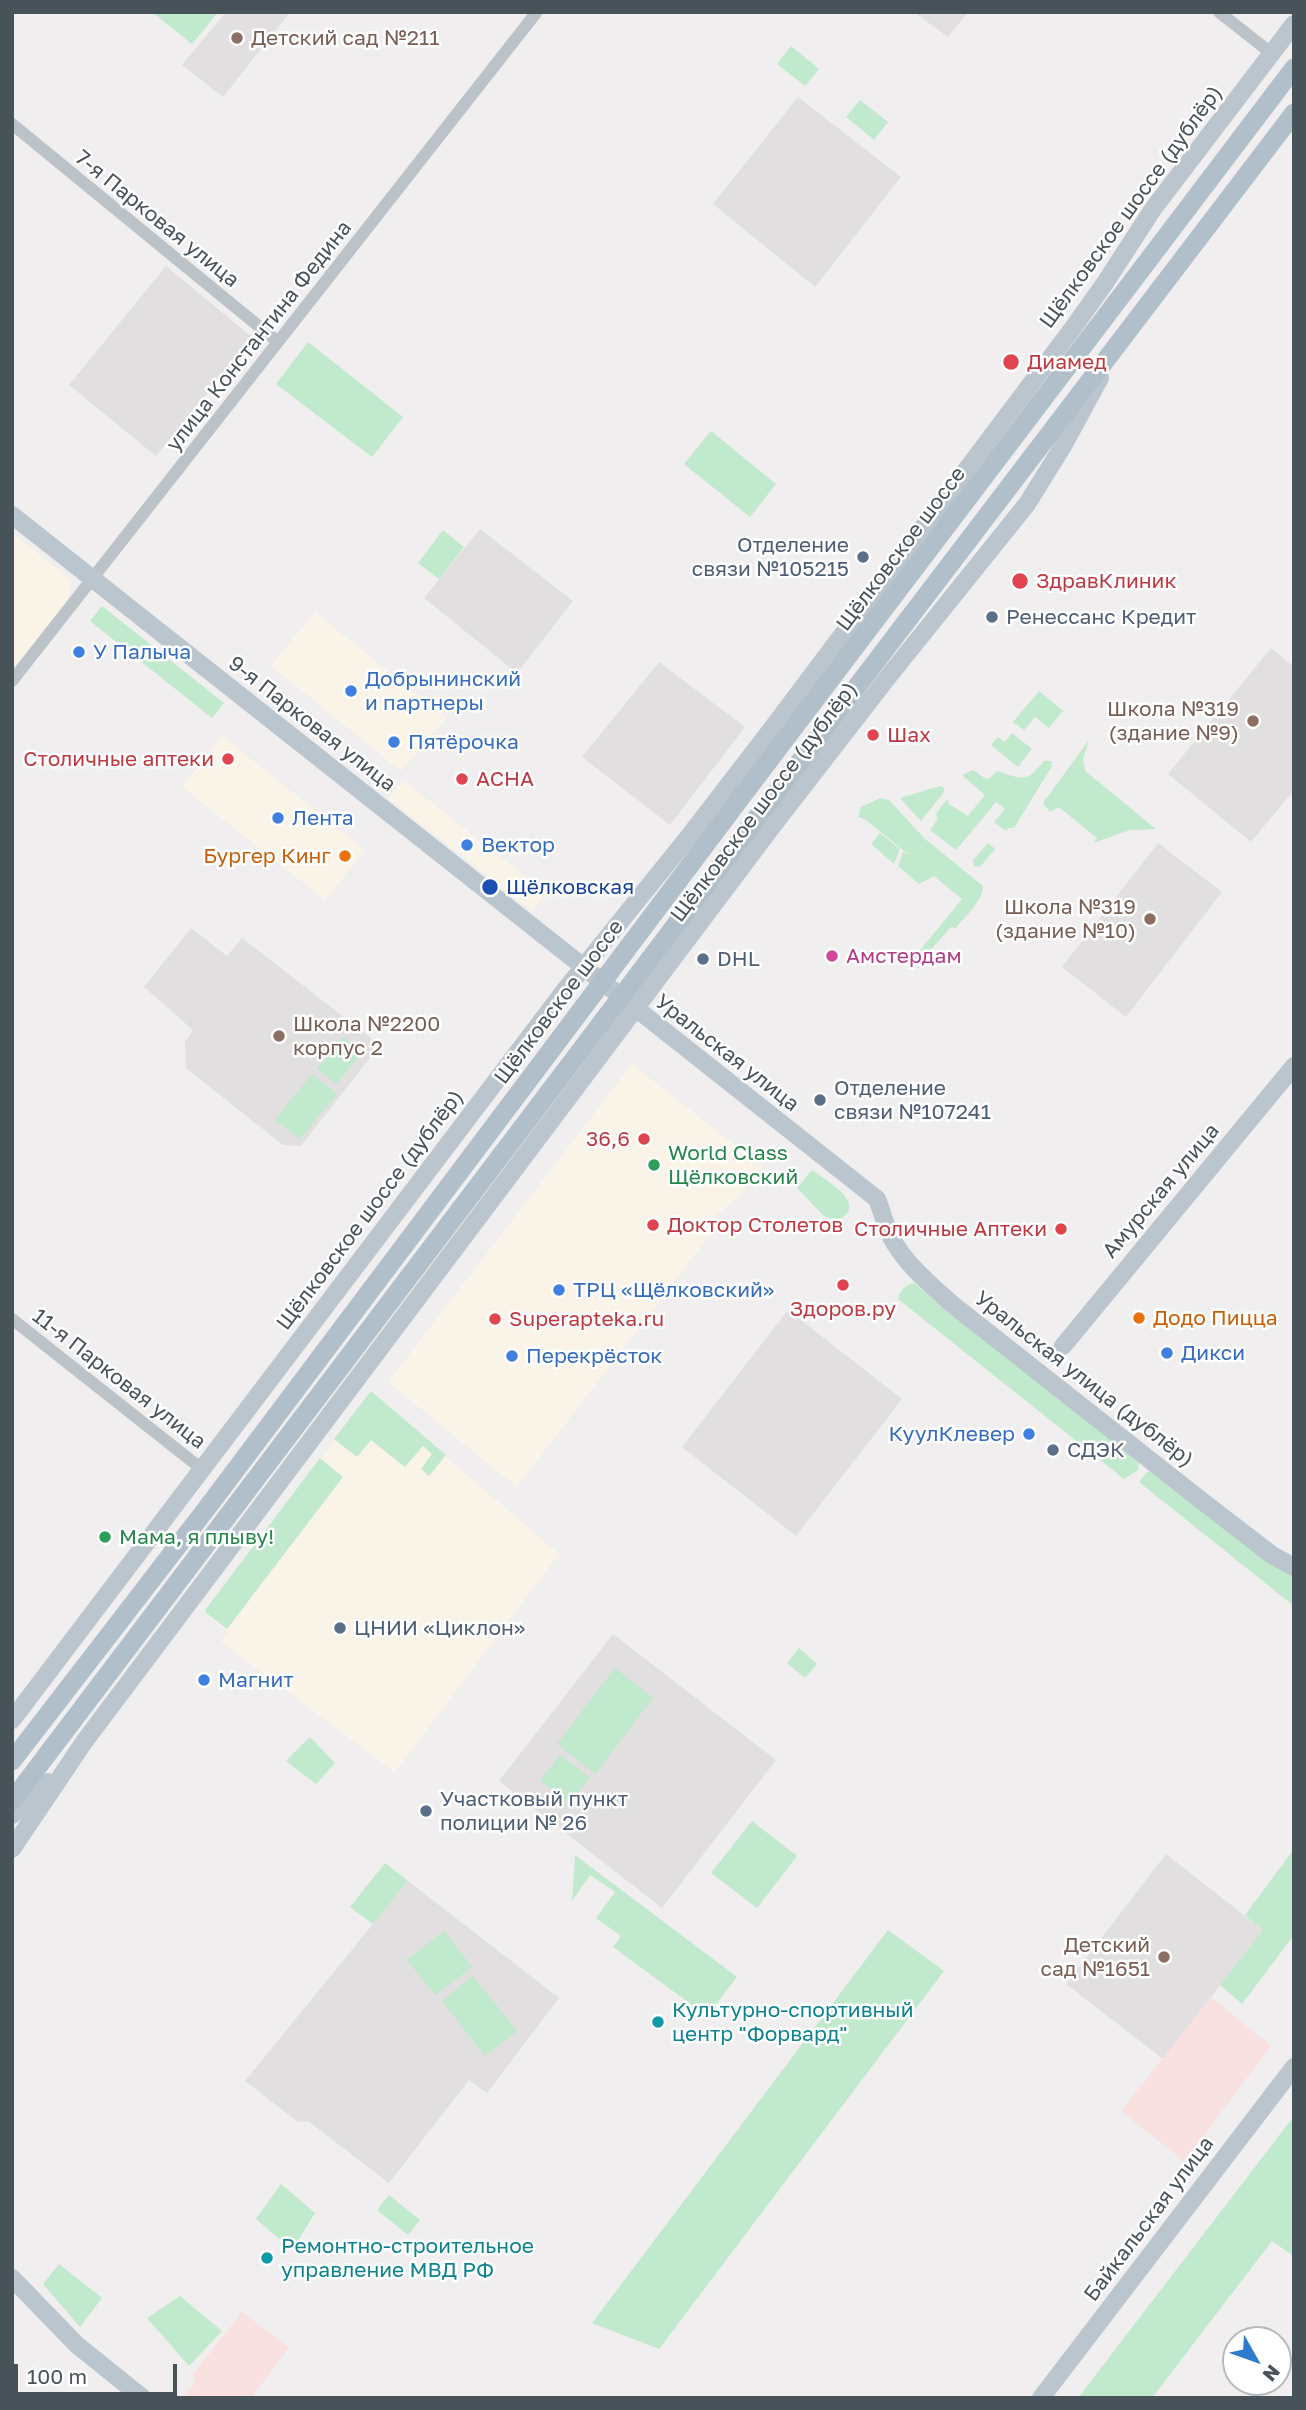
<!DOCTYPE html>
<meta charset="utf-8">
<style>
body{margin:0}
#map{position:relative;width:1306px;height:2410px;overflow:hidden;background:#f0eeee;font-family:"Golos Text",sans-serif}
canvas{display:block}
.frame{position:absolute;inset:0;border:14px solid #485259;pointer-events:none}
.north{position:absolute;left:1222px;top:2326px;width:70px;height:70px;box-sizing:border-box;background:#fff;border:2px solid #b6babd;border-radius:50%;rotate:130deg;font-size:19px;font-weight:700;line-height:28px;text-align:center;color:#485259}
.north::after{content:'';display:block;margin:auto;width:24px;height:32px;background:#2d7cca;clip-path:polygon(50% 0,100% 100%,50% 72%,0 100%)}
.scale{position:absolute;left:14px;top:2364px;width:163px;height:32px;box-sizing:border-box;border:4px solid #485259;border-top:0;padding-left:9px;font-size:21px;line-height:24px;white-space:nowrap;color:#485259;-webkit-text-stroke:5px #fff;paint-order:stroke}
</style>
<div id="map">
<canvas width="1306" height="2410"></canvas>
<div class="frame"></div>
<div class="north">N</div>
<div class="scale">100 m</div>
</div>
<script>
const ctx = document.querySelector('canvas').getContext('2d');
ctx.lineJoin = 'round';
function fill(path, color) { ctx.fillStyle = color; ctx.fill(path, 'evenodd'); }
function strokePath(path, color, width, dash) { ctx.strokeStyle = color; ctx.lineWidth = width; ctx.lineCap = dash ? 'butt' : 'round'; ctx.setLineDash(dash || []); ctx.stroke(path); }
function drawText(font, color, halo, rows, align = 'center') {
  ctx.font = font + ' "Golos Text",sans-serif'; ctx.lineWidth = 5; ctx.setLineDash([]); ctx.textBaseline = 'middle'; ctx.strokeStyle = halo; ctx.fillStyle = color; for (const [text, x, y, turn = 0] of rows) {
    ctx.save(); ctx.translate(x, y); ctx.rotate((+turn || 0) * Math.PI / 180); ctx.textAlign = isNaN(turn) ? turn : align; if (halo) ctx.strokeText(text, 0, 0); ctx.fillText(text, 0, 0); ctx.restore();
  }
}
fill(new Path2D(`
 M12,533L65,575L70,580L71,591L66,602L12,670Z
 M315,612L446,718L401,771L271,666Z
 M222,736L365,850L325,900L182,787Z
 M403,780L546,893L532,911L388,798Z
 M632,1064L762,1167L739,1197L717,1214L714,1219L712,1232L517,1487L388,1382Z
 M371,1393L559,1554L395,1772L221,1642L228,1632L207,1615L279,1513Z`), '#f9f3e8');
fill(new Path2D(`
 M226,12H290L223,97L182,65Z
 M914,12H968L948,37Z
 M798,97L901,177L815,287L713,204Z
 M166,266L253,338L156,456L69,385Z
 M480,529L573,601L517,673L424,598Z
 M1271,648L1294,667V790L1251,842L1168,774Z
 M659,662L745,727L670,825L582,757Z
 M1158,843L1222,892L1126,1017L1062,967Z
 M191,928L227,956L242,938L380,1045L301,1146L283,1145L186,1068L185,1042L193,1030L144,987Z
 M788,1310L902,1399L796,1536L682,1447Z
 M613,1634L776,1760L662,1908L499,1781Z
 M1166,1854L1263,1930L1163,2059L1066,1984Z
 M408,1881L559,1998L487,2093L469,2080L389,2183L308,2121L298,2122L245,2081Z`), '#e1dfdf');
fill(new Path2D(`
 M1211,1997L1271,2046L1184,2161L1121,2111Z
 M242,2312L289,2348L251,2398H182L196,2381L192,2376Z`), '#f8e1e0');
fill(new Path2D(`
 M152,12H218L192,44Z
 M791,46L819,69L805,86L777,64Z
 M860,100L888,122L874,140L846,117Z
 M308,342L403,417L372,457L276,384Z
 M711,431L776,484L750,517L684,464Z
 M443,530L464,547L439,579L418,563Z
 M102,606L224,703L212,718L90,621Z
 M1039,691L1063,711L1049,728L1035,717L1024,730L1013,722Z
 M1012,733L1032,749L1018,767L991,745L998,737L1005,742Z
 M1089,740L1083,759L1085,771L1156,829L1130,830L1093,843L1097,838L1059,807L1050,812L1043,803Z
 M1044,761H1051L1052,766L1014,828H1008L1006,831L994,822L1005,809L996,802L956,850L930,830L938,819L936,814L947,799L949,804L968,816L985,795L962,775L973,770L986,779L990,778L997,771C1024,779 1025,784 1044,761Z
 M940,786L944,788V792L921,821L900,798Z
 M880,798L889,800L925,839L983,886C983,901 965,916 956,928L951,927L919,963L913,959L962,899L934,876L919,884L898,866L903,852L909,855L866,820L858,817L861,807Z
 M880,833L900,849L894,864L871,844Z
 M988,843L995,849L980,867L974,866L973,860Z
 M343,1037L362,1052L336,1084L317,1069Z
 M312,1074L337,1094L300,1139L275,1120Z
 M812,1170C826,1180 872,1206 836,1221L824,1216L797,1188Z
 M914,1283L942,1307L1135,1455L1139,1463L1138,1470L1124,1479L898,1299C900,1290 905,1285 914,1283Z
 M371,1391L446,1455L429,1476L421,1469L432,1454L423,1446L405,1467L371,1440L357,1457L334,1439Z
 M320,1458L343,1477L227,1629L206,1613V1609Z
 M1150,1471L1294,1575V1606L1139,1482L1146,1473Z
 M799,1648L817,1664L805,1678L787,1663Z
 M615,1668L653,1698L595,1774L557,1744Z
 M310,1737L335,1763L316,1784L286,1761Z
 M560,1755L590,1778L570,1803L540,1781Z
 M752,1821L797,1856L757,1908L711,1873Z
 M1294,1849V1935L1242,2004L1220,1985L1263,1930L1245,1915Z
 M575,1855L737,1977L707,2016L613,1947L621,1936L596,1918L615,1892L590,1875L572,1901Z
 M385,1863L408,1881L373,1924L350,1907Z
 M888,1930L944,1971L659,2349L592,2323Z
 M444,1931L472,1967L435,1995L407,1960Z
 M473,1976L517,2031L485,2056L442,2001Z
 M1294,2116V2253L1292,2255L1272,2241L1152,2398H1078Z
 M281,2184L315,2213L292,2250L256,2219Z
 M389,2195L420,2220L408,2235L377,2210Z
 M59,2264L102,2298L80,2327L43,2284Z
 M180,2296L222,2331L189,2366L147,2318Z`), '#c0e9cd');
strokePath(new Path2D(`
 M1219,12L1271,53
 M12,124L278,342
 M12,681L536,13
 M12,1319L203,1470`), '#bbc3c9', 12);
strokePath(new Path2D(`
 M12,515L877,1199C882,1211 885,1225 891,1237C905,1264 930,1284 952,1304L1202,1501L1272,1555L1294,1567
 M1063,1346L1294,1066
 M12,1720L565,990L686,840L770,731L1073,328L1105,283L1153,209L1294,24
 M12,1815L48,1782
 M12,1849L84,1742L771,828L888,677L1027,504L1063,446L1100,378
 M12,2278L77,2345L143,2398
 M1041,2398L1294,2067`), '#bbc5cd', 18);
strokePath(new Path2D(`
 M739,800L1294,68
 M759,815L1294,113
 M12,1761L210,1504
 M12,1801L227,1517`), '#b0bfc9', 19);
strokePath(new Path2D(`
 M210,1504L739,800
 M227,1517L759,815`), '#b0bfc9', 19);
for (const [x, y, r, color] of [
 [237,38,7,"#8d6e63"],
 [1011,362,9,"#e0444e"],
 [863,557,7,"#5c6f8a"],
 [1020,581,9,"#e0444e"],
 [992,617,7,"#5c6f8a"],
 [79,652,7,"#3f7fe0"],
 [351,691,7,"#3f7fe0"],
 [1253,721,7,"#8d6e63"],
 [873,735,7,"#e0444e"],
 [394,742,7,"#3f7fe0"],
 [228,759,7,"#e0444e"],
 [462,779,7,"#e0444e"],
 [278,818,7,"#3f7fe0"],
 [467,845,7,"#3f7fe0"],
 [345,856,7,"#e8710a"],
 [490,887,9,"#1a4fb4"],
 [1150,919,7,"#8d6e63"],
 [832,956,7,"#d1479c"],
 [703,959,7,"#5c6f8a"],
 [279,1036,7,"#8d6e63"],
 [820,1100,7,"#5c6f8a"],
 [644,1139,7,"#e0444e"],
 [654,1165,7,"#2e9e5b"],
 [653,1225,7,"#e0444e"],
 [1061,1229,7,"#e0444e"],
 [843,1285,7,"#e0444e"],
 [559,1290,7,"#3f7fe0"],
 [1139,1318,7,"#e8710a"],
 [495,1319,7,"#e0444e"],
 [1167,1353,7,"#3f7fe0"],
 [512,1356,7,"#3f7fe0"],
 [1029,1434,7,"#3f7fe0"],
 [1053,1450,7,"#5c6f8a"],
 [105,1537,7,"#2e9e5b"],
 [340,1628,7,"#5c6f8a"],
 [204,1680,7,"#3f7fe0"],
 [426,1811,7,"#5c6f8a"],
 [1164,1957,7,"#8d6e63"],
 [658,2022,7,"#0f9aa8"],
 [267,2258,7,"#0f9aa8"]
]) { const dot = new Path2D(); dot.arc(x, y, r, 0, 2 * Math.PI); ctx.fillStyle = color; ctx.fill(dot); strokePath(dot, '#fff', 2.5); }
drawText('21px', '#785e54', '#fff', [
 ["Детский сад №211",251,38,"left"],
 ["Школа №319",1239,709],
 ["(здание №9)",1239,733],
 ["Школа №319",1136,907],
 ["(здание №10)",1136,931],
 ["Школа №2200",293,1024,"left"],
 ["корпус 2",293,1048,"left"],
 ["Детский",1150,1945],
 ["сад №1651",1150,1969]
], 'right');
drawText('21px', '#485259', '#fff', [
 ["Щёлковское шоссе (дублёр)",1131,207,-54],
 ["7-я Парковая улица",157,219,39],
 ["улица Константина Федина",259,336,-52],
 ["Щёлковское шоссе",901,549,-53],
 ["9-я Парковая улица",312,724,38],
 ["Щёлковское шоссе (дублёр)",764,802,-53],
 ["Щёлковское шоссе",559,1002,-53],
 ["Уральская улица",727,1053,38],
 ["Амурская улица",1161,1191,-50],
 ["Щёлковское шоссе (дублёр)",370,1210,-53],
 ["11-я Парковая улица",119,1379,38],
 ["Уральская улица (дублёр)",1084,1379,38],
 ["Байкальская улица",1149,2219,-53]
]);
drawText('21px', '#be3a42', '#fff', [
 ["Диамед",1027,362],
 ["ЗдравКлиник",1036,581],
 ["Шах",887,735],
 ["Столичные аптеки",214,759,"right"],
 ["АСНА",476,779],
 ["36,6",630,1139,"right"],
 ["Доктор Столетов",667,1225],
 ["Столичные Аптеки",1047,1229,"right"],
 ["Здоров.ру",843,1309,"center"],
 ["Superapteka.ru",509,1319]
], 'left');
drawText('21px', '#4e5e75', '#fff', [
 ["Отделение",849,545,"right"],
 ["связи №105215",849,569,"right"],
 ["Ренессанс Кредит",1006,617],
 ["DHL",717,959],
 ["Отделение",834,1088],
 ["связи №107241",834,1112],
 ["СДЭК",1067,1450],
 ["ЦНИИ «Циклон»",354,1628],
 ["Участковый пункт",440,1799],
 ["полиции № 26",440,1823]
], 'left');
drawText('21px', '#366cbe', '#fff', [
 ["У Палыча",93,652],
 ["Добрынинский",365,679],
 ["и партнеры",365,703],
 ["Пятёрочка",408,742],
 ["Лента",292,818],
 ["Вектор",481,845],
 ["ТРЦ «Щёлковский»",573,1290],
 ["Дикси",1181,1353],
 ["Перекрёсток",526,1356],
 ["КуулКлевер",1015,1434,"right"],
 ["Магнит",218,1680]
], 'left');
drawText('21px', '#c56008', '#fff', [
 ["Бургер Кинг",331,856],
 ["Додо Пицца",1153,1318,"left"]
], 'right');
drawText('21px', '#164399', '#fff', [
 ["Щёлковская",506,887]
], 'left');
drawText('21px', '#b23c85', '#fff', [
 ["Амстердам",846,956]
], 'left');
drawText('21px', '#27864d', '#fff', [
 ["World Class",668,1153],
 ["Щёлковский",668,1177],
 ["Мама, я плыву!",119,1537]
], 'left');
drawText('21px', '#0d838f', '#fff', [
 ["Культурно-спортивный",672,2010],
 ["центр \"Форвард\"",672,2034],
 ["Ремонтно-строительное",281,2246],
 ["управление МВД РФ",281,2270]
], 'left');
</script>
